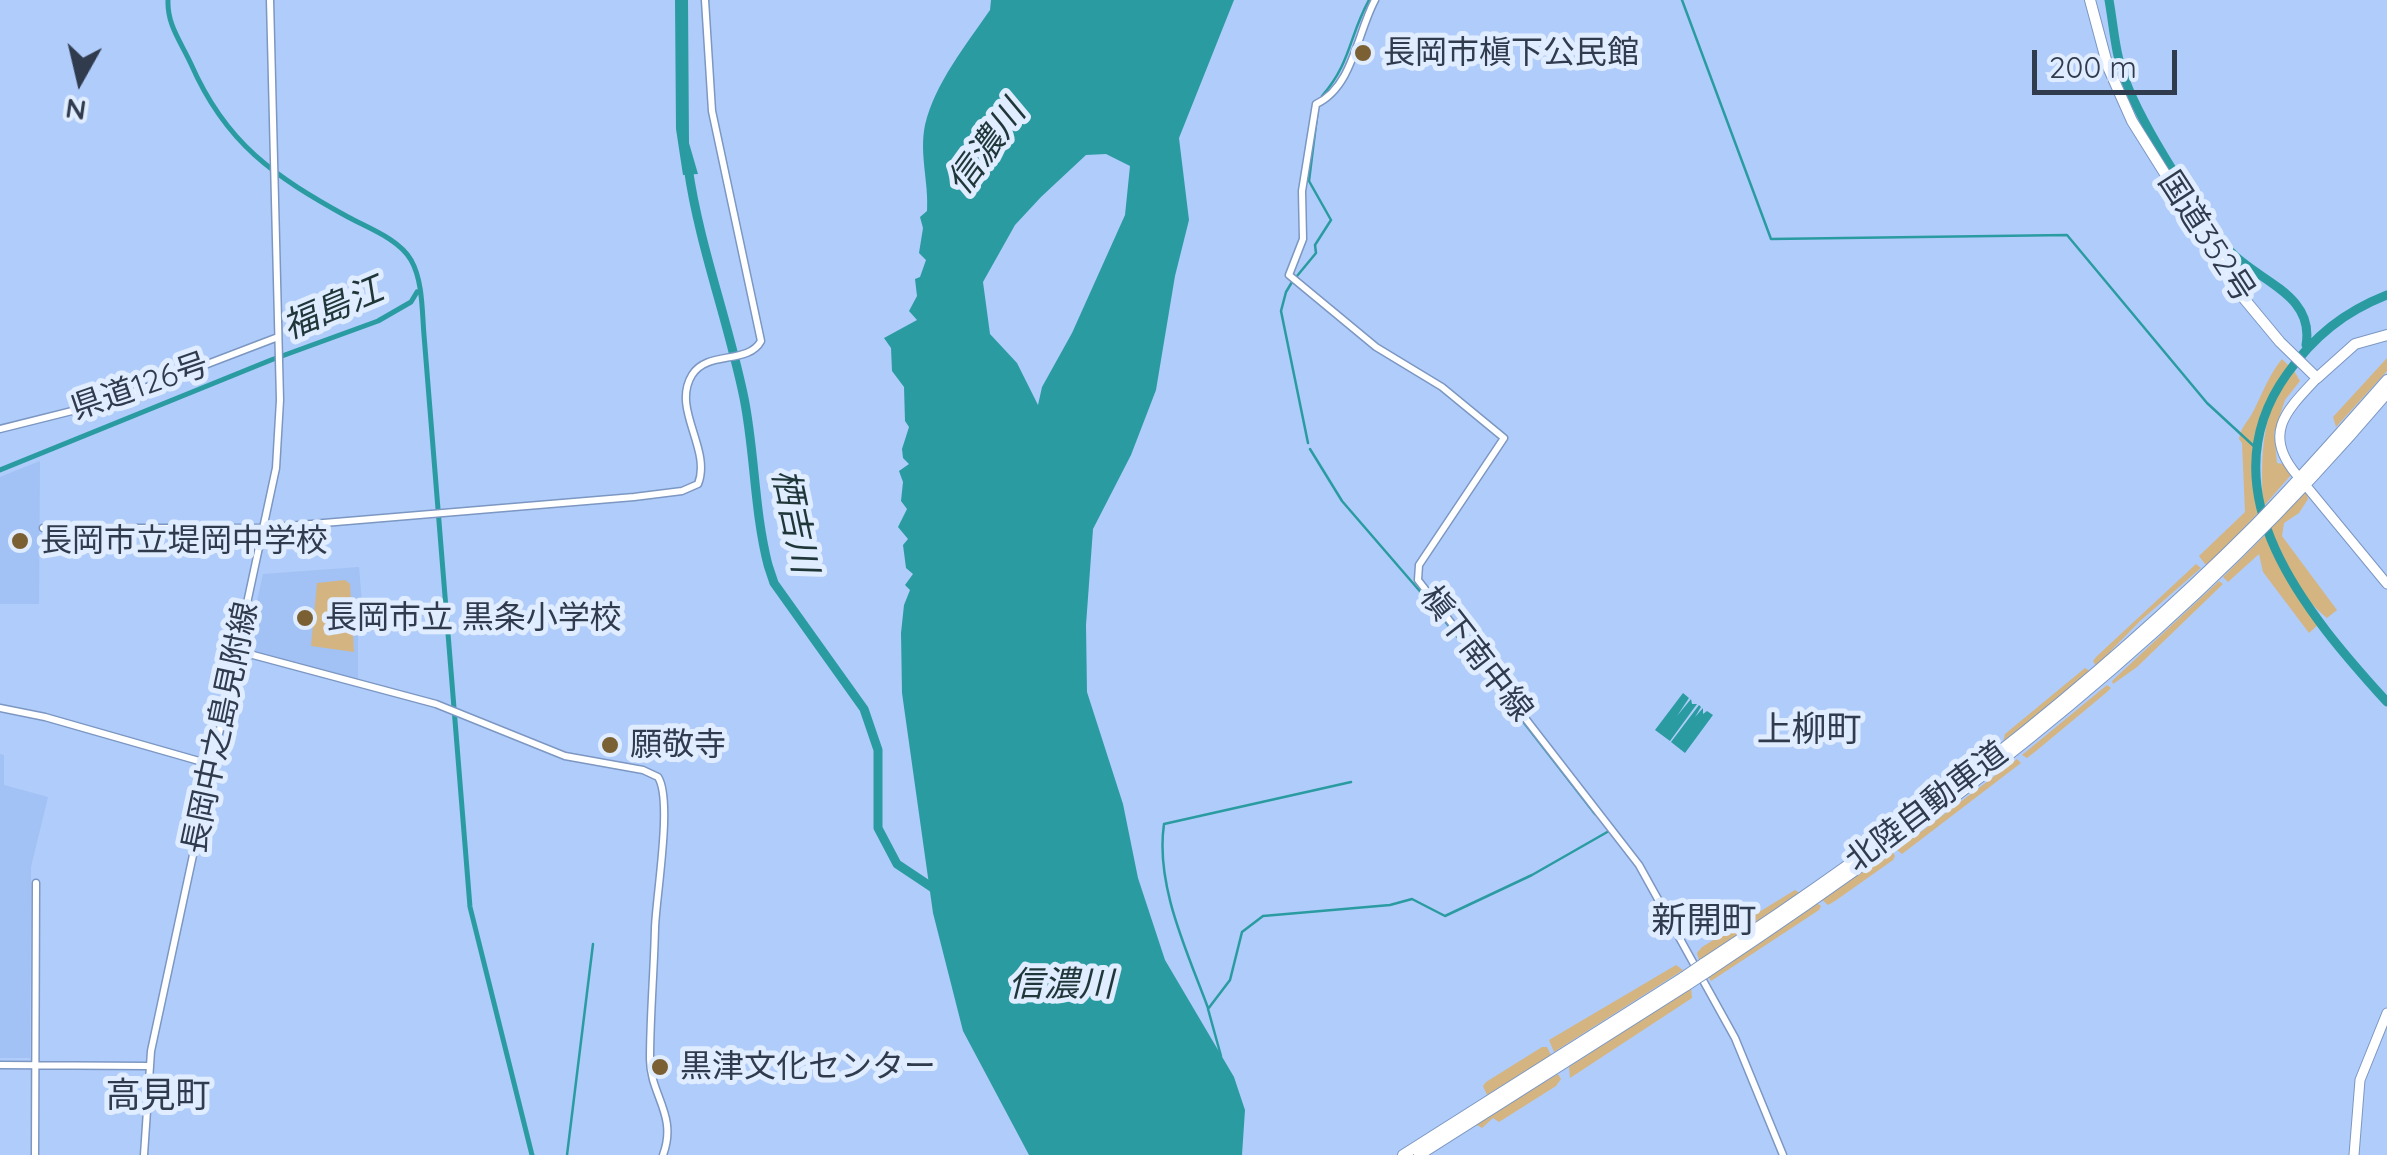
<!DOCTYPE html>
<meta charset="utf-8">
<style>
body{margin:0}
#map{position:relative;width:2387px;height:1155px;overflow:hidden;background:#b0ccfa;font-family:Quicksand,sans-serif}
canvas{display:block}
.north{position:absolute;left:30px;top:30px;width:100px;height:100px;-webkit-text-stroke:8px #e0ecff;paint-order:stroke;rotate:188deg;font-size:28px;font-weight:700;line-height:40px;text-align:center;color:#303b4e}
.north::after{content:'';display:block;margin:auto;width:35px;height:45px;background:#303b4e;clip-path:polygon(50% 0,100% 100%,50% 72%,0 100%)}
.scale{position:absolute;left:2032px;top:50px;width:145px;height:45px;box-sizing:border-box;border:5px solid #303b4e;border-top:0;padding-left:12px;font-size:30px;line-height:35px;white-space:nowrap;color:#303b4e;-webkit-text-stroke:8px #e0ecff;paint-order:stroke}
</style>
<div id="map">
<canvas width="2387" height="1155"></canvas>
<div class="north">N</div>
<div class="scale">200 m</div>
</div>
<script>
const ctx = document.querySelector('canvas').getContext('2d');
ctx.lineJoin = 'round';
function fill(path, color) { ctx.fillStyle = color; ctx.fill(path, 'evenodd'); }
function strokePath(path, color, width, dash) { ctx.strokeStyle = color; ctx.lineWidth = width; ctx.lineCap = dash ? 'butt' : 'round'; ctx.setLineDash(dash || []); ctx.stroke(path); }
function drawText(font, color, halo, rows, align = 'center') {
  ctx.font = font + ' Quicksand,"Noto Sans JP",sans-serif'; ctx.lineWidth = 10; ctx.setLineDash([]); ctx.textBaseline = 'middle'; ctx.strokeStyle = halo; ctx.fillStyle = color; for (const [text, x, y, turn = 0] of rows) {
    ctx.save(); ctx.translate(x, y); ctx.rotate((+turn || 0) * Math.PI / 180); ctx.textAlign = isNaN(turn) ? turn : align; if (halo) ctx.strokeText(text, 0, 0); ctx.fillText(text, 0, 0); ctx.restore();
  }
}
fill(new Path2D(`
 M40,461L39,604H0V477Z
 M359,567L362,602L358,603V681L246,651L263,574Z
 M0,754L4,755V785L48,797L31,867L30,1058H0Z`), '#a2c1f5');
fill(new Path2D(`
 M2387,358V371L2336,427L2333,417Z
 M2282,359L2290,367C2259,408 2245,463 2258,513L2208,565L2205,564L2199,556L2245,512L2242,443L2239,439C2241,426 2249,421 2254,410C2263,392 2269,375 2282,359Z
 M2293,369L2300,381L2285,400L2274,433L2277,463L2283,464L2291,475L2263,507C2261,456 2260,411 2293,369Z
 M2305,489L2308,499L2299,513L2284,523L2282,536L2337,610L2327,618C2299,595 2276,559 2270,524Z
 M2265,535L2282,570L2320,623L2309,633L2263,572L2259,554L2228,582L2223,577Z
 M2196,564L2201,568L2140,621L2096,666L2093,661L2096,657Z
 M345,580L350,584L354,652L311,646L317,583Z
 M2219,581L2223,584L2137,667L2113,684L2112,681Z
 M2085,668L2090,671L2003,742L2005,734Z
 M2107,685L2111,688L2107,692L2036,751L2027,758L2022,755Z
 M1995,743L1998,746L1880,837L1879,831L1894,819Z
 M2017,759L2021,763L1902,854L1897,850Z
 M1892,851L1895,856L1893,860L1835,901L1828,905L1821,899Z
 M1795,890L1801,894L1699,960L1697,953L1702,947Z
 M1817,903L1821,906L1819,910L1711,981L1707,975Z
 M1676,965L1683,970L1554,1052L1549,1040Z
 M1691,987L1692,998L1570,1078L1569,1067Z
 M1542,1047H1547L1551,1055L1487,1095L1483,1086L1486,1082Z
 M1558,1074L1561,1079L1556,1086L1499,1122L1493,1118L1482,1128L1475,1124Z`), '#d4b581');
fill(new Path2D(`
 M675,0H688L689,143L698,174L683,175L676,129Z
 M991,0H1234L1179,138L1189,220L1175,276L1156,390L1131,455L1093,529L1086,625L1087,692L1123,804L1138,878L1165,960L1234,1077L1245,1110L1242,1155H1029L963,1031L933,913L902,693L901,633L904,605L910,590L905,585L913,574L906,568L903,545L908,539L898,527L907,509L901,501L903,482L899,471L909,464L903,458L902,449L909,427L905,421L904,387L892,371L891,348L884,338L917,320L909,311L917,296L915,279L920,277L926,260L919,253L923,228L920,217L927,211C929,183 919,154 925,125C935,83 966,45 990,10ZM1106,154L1130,166L1125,215L1072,333L1042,387L1038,405L1017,363L990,334L983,282L1015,225L1041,197L1086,155Z
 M1683,693L1689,698L1677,716L1691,699L1692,704H1697L1670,741L1655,730Z
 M1699,705L1701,707L1695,717L1703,708V714L1707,711L1713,715L1685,753L1671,742Z`), '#2a9ca1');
strokePath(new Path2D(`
 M1682,0L1771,239L2067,235L2207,403L2257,449
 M1322,96C1351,63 1349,36 1369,0
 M1297,276L1316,253L1315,245L1331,220L1309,181L1318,108
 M1292,282L1286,292L1281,311L1308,443
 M1310,449L1342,501L1437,611L1595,814
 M1208,1008C1187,951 1155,885 1164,824L1351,782
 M1221,1056L1208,1009L1230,980L1242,932L1263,916L1390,905L1412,899L1445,916L1532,875L1609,831
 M567,1155L593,944`), '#2a9ca1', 2.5);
strokePath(new Path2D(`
 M168,0C167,25 181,42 191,64C226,144 274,176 348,217C368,228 399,239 411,260C423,281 422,312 424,335L470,907L532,1155
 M0,470L271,360L378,321L411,302L417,292`), '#2a9ca1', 5);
strokePath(new Path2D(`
 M2109,0C2114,28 2115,55 2126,82C2143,127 2198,214 2230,251C2257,281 2315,294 2306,345
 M688,167C699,245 728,320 744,398C755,453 754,510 768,565L774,583L864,709L878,750V828L897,864L936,890
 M2387,295C2344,312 2314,336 2287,374C2202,492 2308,615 2387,702`), '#2a9ca1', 9);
const tertiary = new Path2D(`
 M43,528H264L634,497L682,491L698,484C712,449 671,409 692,375C707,350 748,365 761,341L712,111L705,0
 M238,651L436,704L565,756L643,770L658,777C673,800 656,896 655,928C654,972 650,1016 650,1059C650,1095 678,1115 663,1155
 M0,708L45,717L213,765
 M0,1065L148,1066
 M35,1155L36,883`);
const secondary = new Path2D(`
 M1375,0C1357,33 1353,87 1316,104L1302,191L1303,239L1289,275L1376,347L1442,387L1504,438L1419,565L1418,580L1639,865L1735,1038L1783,1155
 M0,429L108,402L278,337
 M144,1155L151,1051L276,468L280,400L270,0`);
const primary = new Path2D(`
 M2296,474C2262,433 2287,410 2317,378
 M2307,487L2387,584
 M2354,1155L2360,1080L2387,1013`);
const trunk = new Path2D(`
 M2090,0L2108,67L2132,121L2241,295L2280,342L2317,378L2355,344L2387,335`);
const motorway = new Path2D(`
 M1703,964C1900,835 2087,693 2254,526C2300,479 2344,429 2387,380
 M1707,972C1957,807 2194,622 2387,393
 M1403,1155L1684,977
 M1419,1155L1687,985`);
strokePath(tertiary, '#7c97c2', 9);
strokePath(secondary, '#7c97c2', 9);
strokePath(primary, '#7c97c2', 11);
strokePath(trunk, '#7c97c2', 12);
strokePath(motorway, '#7c97c2', 12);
strokePath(tertiary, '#fff', 6);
strokePath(secondary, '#fff', 6);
strokePath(primary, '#fff', 9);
strokePath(trunk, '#fff', 10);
strokePath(motorway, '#fff', 10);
const motorwayBridge = new Path2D(`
 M1684,977L1703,964
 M1687,985L1707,972`);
strokePath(motorwayBridge, '#7c97c2', 12, []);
strokePath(motorwayBridge, '#fff', 10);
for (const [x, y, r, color] of [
 [1363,53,10,"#7a6032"],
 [20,541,10,"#7a6032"],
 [305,618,10,"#7a6032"],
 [610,745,10,"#7a6032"],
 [660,1067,10,"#7a6032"]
]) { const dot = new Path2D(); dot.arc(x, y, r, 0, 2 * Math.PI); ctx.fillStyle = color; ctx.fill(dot); strokePath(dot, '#e0ecff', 4); }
drawText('32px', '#303b4e', '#e0ecff', [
 ["長岡市槇下公民館",1383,53],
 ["長岡市立堤岡中学校",40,541],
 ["長岡市立 黒条小学校",325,618],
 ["願敬寺",630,745],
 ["黒津文化センター",680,1067]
], 'left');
drawText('32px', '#303b4e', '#e0ecff', [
 ["国道352号",2206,237,57],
 ["県道126号",140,387,-19],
 ["槇下南中線",1476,654,52],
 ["長岡中之島見附線",221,728,-78],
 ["北陸自動車道",1927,807,-37]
]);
drawText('italic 35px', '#1f3738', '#e0ecff', [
 ["信濃川",987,148,-54],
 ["福島江",333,309,-23],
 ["栖吉川",794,521,78],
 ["信濃川",1061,985]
]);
drawText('35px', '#303b4e', '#e0ecff', [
 ["上柳町",1809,730],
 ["新開町",1704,921],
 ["高見町",158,1096]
]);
</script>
